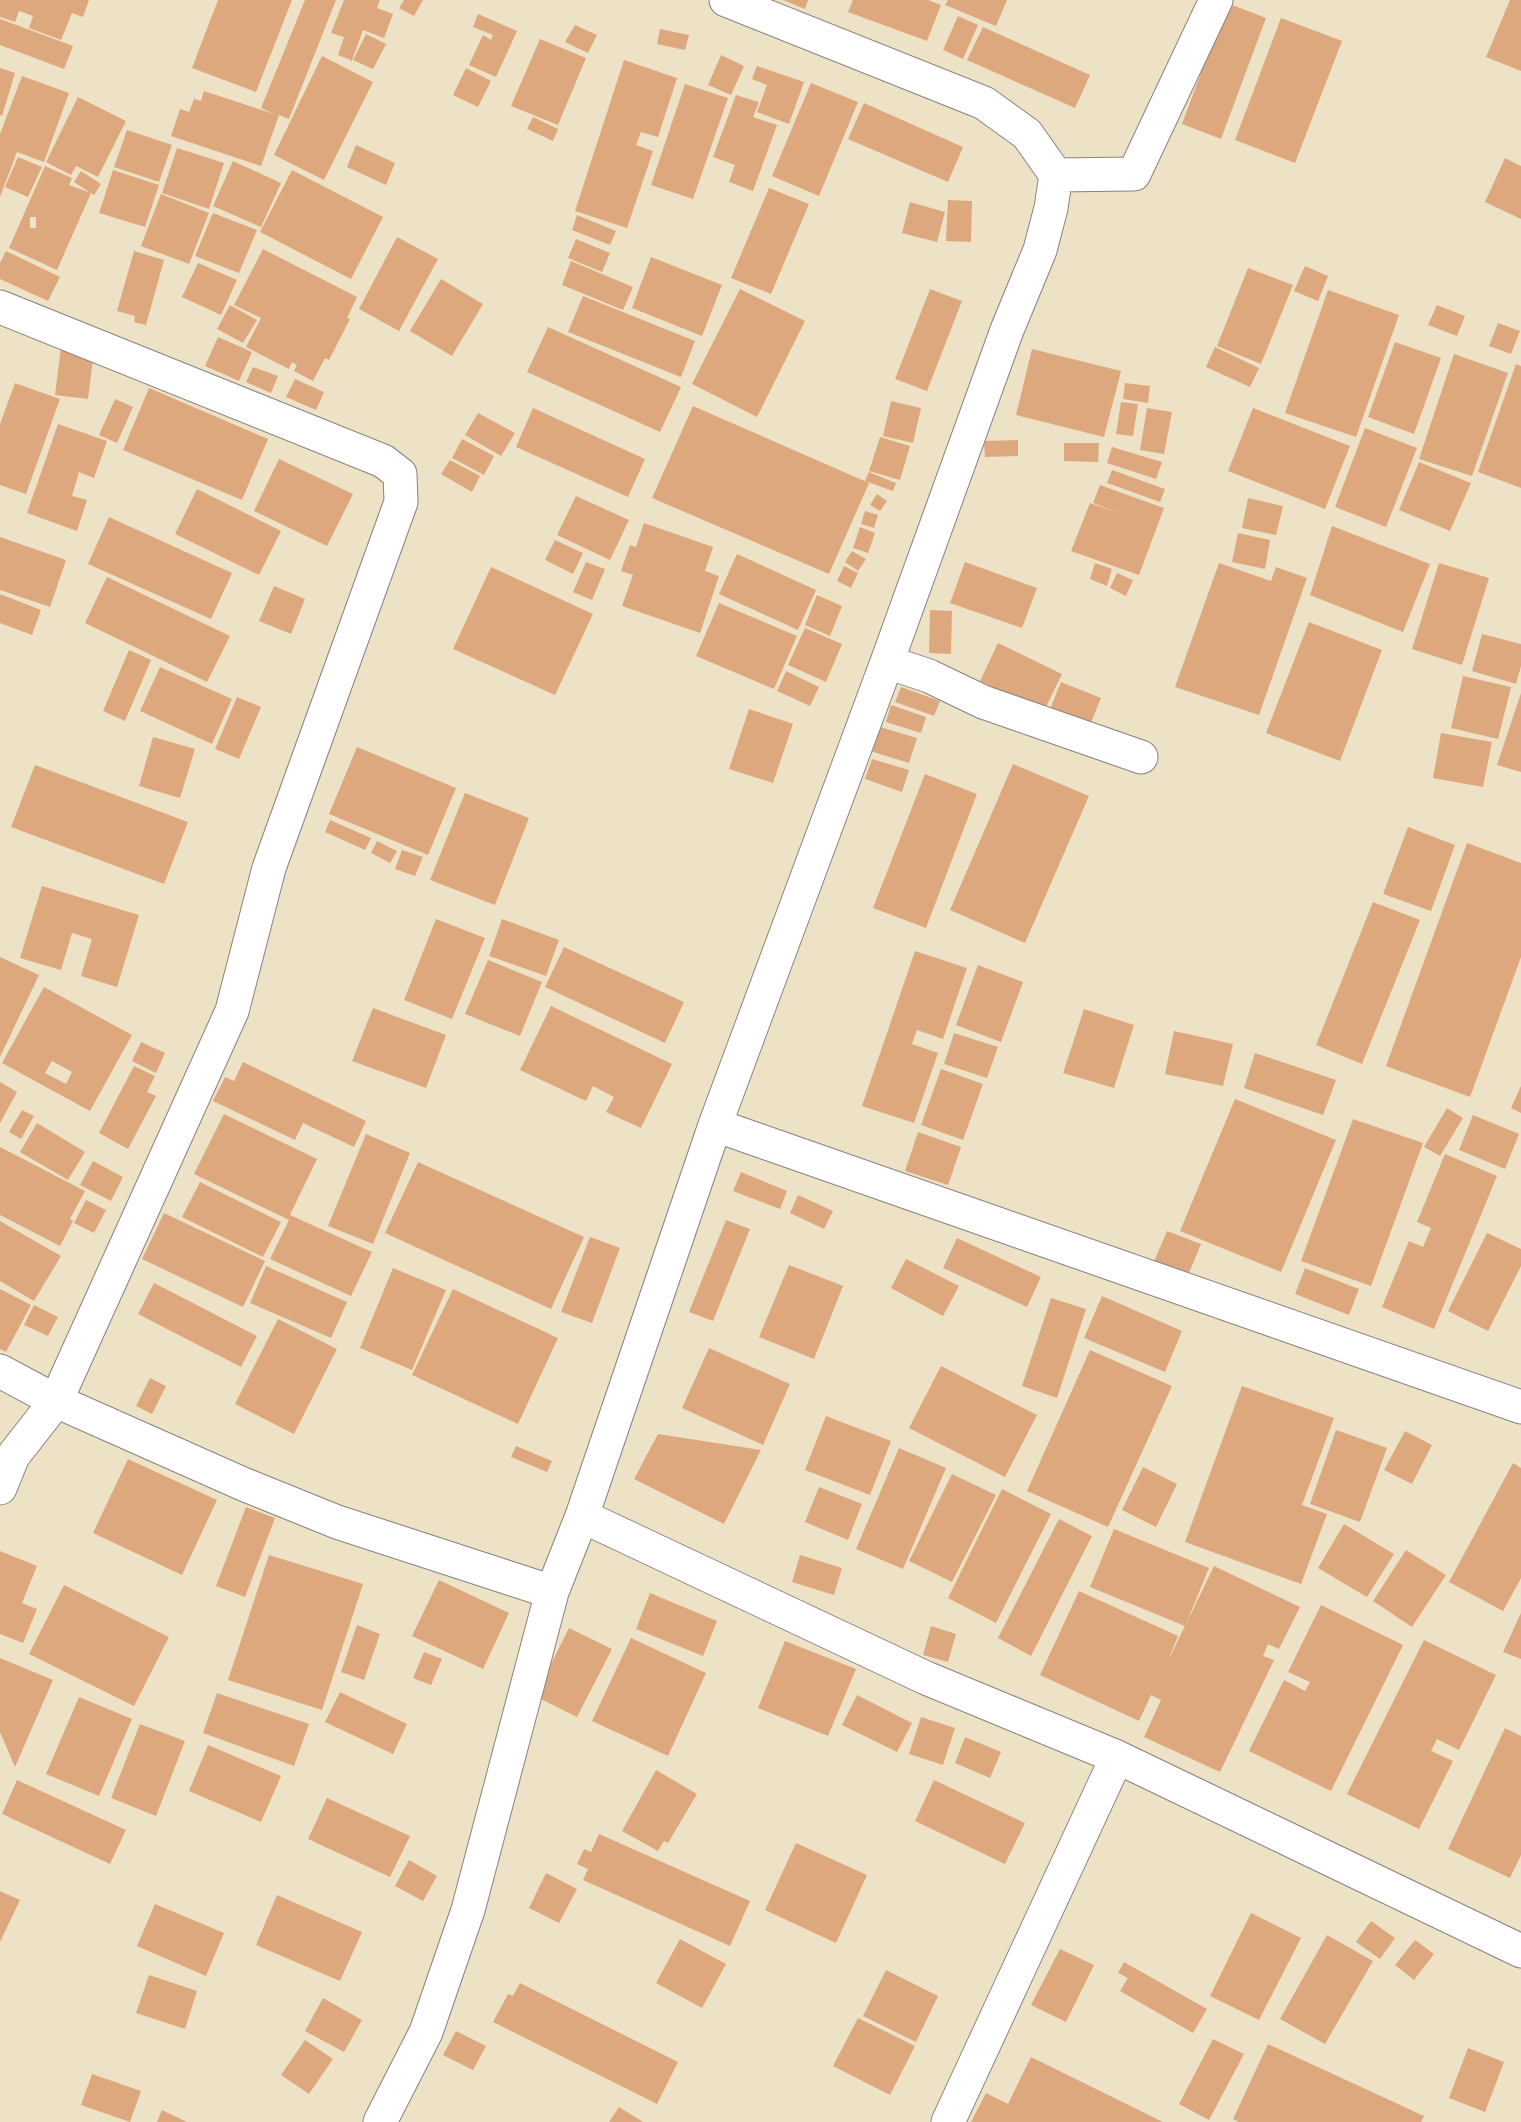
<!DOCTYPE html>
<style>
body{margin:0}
canvas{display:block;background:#ede2c5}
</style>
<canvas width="1521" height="2122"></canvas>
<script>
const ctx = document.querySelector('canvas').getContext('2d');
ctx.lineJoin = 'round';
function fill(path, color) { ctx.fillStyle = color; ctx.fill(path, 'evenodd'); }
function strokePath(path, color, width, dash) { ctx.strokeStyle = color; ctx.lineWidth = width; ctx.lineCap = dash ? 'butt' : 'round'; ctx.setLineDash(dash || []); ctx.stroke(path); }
fill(new Path2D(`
 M0,0H89L83,17L72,13L61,40L29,28L33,16L19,11L15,22L0,17Z
 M218,0H292L256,92L192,68Z
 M305,0H336L289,119L279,115L261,166L171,136L180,109L189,112L194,99L201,101L204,91L274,114L261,108Z
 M344,0H380L377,8L393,14L384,38L363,30L351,63V60L338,55L344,37L331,33Z
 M404,0H423L414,16L399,8Z
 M783,0H808L805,9Z
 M853,0H928L941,5L927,41L848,12Z
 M948,0H1007L996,26L945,5Z
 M1510,0H1521V71L1486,57Z
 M1227,3L1266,18L1221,139L1182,124Z
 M478,14L517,31L496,77L469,65L483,35L491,40L493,35L473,27Z
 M958,16L978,25L963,59L943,50Z
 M1281,18L1342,41L1295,163L1235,140Z
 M0,19L73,46L64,69L0,45Z
 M575,25L597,35L588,53L565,42Z
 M983,27L1090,75L1075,108L967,60Z
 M660,29L689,35L685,50L657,44Z
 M366,34L386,44L373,69L353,60Z
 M540,39L586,58L558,125L511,106Z
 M721,55L744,66L731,95L708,85Z
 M322,56L373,82L324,180L274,155Z
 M624,60L677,78L658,137L641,132L636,145L653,151L627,228L575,211Z
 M757,66L804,82L789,124L757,112L767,85L752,79Z
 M0,68L15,73L2,116L0,115Z
 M466,68L491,81L478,107L453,95Z
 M22,76L69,93L44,162L17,152L0,197V134Z
 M811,83L858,102L819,196L772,176Z
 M685,84L728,98L693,199L651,185Z
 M736,95L759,102L753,117L777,125L753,191L729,182L735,165L713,157Z
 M78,97L126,121L98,177L76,166L71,175L46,162Z
 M864,103L963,147L948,182L848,139Z
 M533,117L558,129L553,141L527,129Z
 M127,130L172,145L159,182L114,167Z
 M356,145L395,163L386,185L347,167Z
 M177,148L224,163L209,209L162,193Z
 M18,157L42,167L28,197L5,187Z
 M1505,158L1521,166V219L1485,202Z
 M233,161L281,183L261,227L213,206Z
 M45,166L72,178L69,185L91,193L57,270L9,248ZM30,217H36V228H30Z
 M113,170L159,185L145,227L99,213Z
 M292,170L383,217L351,279L260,232Z
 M81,171L101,184L94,195L74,182Z
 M769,188L809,204L771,294L731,278Z
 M161,194L209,213L189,264L141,246Z
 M948,200L972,201L971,242L946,241Z
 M910,202L945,212L937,242L902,233Z
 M213,213L257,230L239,273L195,256Z
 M577,215L616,231L610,245L572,230Z
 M397,237L438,259L399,331L359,309Z
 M576,239L610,253L602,272L568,258Z
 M263,249L357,297L347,318L350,319L329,360L325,358L313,381L294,371L297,365L292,362L289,369L246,347L261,318L234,305Z
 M6,251L60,277L48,301L0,279V263Z
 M134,251L164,260L146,325L134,322L135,316L117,311Z
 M651,257L722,285L702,336L632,308Z
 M571,261L633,287L623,310L562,285Z
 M198,263L237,280L221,315L182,297Z
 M1305,266L1328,276L1318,301L1294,291Z
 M1248,268L1293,285L1261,364L1217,346Z
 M441,279L483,304L452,356L410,331Z
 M740,289L805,321L757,417L692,384Z
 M930,289L962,301L927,391L895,379Z
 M1328,290L1399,315L1356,437L1285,413Z
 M583,296L695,341L681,377L568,332Z
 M230,305L257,320L243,343L217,329Z
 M1437,305L1465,316L1457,336L1428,325Z
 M1498,323L1520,331L1511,354L1489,346Z
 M548,327L681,387L660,432L527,372Z
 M218,337L252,352L239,381L205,366Z
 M1395,342L1441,358L1414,434L1368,417Z
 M61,347L94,351L88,399L55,395Z
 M1215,347L1259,368L1250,387L1206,367Z
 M1032,349L1121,371L1104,437L1016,415Z
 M1454,354L1508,373L1472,476L1419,459Z
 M1516,364L1521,366V488L1478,472Z
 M253,367L278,376L271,393L246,382Z
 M295,379L324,392L316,410L286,397Z
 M15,383L60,399L26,494L0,485V424Z
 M1125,383L1150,386L1148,403L1123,399Z
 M149,388L268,439L242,500L123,450Z
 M115,399L133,407L117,443L99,435Z
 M891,401L921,408L913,443L883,436Z
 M1121,402L1138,404L1133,436L1116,434Z
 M693,406L869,483L829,574L652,498Z
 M533,408L645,459L628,497L516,447Z
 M1147,408L1172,412L1164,454L1140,450Z
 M1253,408L1350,446L1325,509L1228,471Z
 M478,413L515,433L501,456L465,435Z
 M58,424L107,441L94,478L79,472L72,496L87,500L77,531L27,513Z
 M1365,428L1417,448L1386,527L1335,507Z
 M880,437L910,446L900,480L869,471Z
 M462,439L494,456L484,475L452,458Z
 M1018,440V456L985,457L984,441Z
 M1064,443H1099L1098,462L1064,461Z
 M1112,447L1162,462L1156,479L1107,463Z
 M279,459L353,494L327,546L254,511Z
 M450,460L480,476L472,492L441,474Z
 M1419,462L1471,483L1450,531L1399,510Z
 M1112,470L1165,489L1160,502L1107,483Z
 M869,472L896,483L893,491L865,481Z
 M1100,485L1164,508L1139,575L1071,551L1090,503L1122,514L1093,503Z
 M197,489L281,531L259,575L175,534Z
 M877,494L887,501L880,511L870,505Z
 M576,496L629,520L610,560L557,535Z
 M1248,498L1283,506L1276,535L1242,528Z
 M865,511L878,515L874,528L861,524Z
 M109,517L232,573L211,619L88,564Z
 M644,523L713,547L705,571L719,576L700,633L622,606L633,575L621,571L630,545L636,547Z
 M1332,526L1430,564L1403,632L1310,595Z
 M860,527L875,533L868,553L853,548Z
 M1238,533L1270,540L1265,569L1232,562Z
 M0,537L66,560L50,607L0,590Z
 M555,540L583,553L573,574L545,560Z
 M852,551L866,559L858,571L845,562Z
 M737,554L816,590L798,630L719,594Z
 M586,562L605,569L592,600L573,592Z
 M965,562L1037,588L1022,628L950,603Z
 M1095,563L1112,569L1107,586L1090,579Z
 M1219,563L1271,581L1276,567L1307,578L1259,715L1175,687Z
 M1439,563L1489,578L1462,665L1412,649Z
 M844,566L858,573L851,588L837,581Z
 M491,567L593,614L555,695L453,649Z
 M1117,573L1133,580L1126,596L1110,588Z
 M107,577L230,636L207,682L85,623Z
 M274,586L305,599L291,634L259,621Z
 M0,594L41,610L32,635L0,623Z
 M817,595L842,606L830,636L805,625Z
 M719,603L797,636L774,689L696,656Z
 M930,610L952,611L951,654L929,653Z
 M1309,622L1382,650L1340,761L1266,733Z
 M805,628L842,644L826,682L788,665Z
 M1482,634L1521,644V666L1516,684L1472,671Z
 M998,643L1062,674L1044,711L980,681Z
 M129,650L151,660L125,721L103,711Z
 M160,667L232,699L212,744L140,711Z
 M786,671L819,687L810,706L777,691Z
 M1463,676L1511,687L1498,739L1451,728Z
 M1061,682L1101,698L1090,725L1050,709Z
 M901,687L940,701L934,716L895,702Z
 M1521,693V772L1497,765Z
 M237,697L261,707L239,759L215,749Z
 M891,705L926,717L921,733L886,722Z
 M749,709L793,724L773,783L729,769Z
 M877,726L917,738L909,763L870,751Z
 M1441,733L1492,742L1483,787L1433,778Z
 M153,737L195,749L180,798L139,786Z
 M357,747L456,788L428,855L329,814Z
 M872,759L909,770L902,792L865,779Z
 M1013,764L1089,796L1025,943L950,910Z
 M35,765L188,822L164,884L11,827Z
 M925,774L977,794L926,928L873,908Z
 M465,793L529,818L495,905L430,880Z
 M330,820L371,838L365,850L325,832Z
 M1408,827L1455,845L1431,911L1383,894Z
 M377,841L397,851L390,863L371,853Z
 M1467,843L1521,863V957L1470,1097L1386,1066Z
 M402,850L423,857L415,876L395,869Z
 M42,886L139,915L117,987L81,976L92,939L72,933L61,970L20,958Z
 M1373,902L1420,920L1362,1064L1316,1045Z
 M436,919L485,938L452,1019L404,1000Z
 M502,919L559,940L546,976L489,956Z
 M564,947L684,1002L665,1043L545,987Z
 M915,951L967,968L943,1039L917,1030L912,1044L938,1053L914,1123L862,1106Z
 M0,957L39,975L0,1057Z
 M488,960L542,982L520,1036L465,1014Z
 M978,965L1023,982L1001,1042L956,1025Z
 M44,987L132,1035L90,1111L2,1063ZM52,1061L72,1072L66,1084L45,1073Z
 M551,1006L672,1064L641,1128L606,1112L614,1097L593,1086L586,1101L520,1070Z
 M373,1008L446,1035L426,1088L352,1061Z
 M1084,1009L1134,1025L1114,1088L1063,1073Z
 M1174,1031L1233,1044L1223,1086L1165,1074Z
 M954,1033L998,1047L987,1078L944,1064Z
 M141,1042L165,1053L156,1073L132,1061Z
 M1255,1053L1336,1080L1323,1115L1244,1088Z
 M243,1062L366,1121L354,1147L303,1123L295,1140L213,1101L225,1077L234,1081Z
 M134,1066L155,1076L147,1092L156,1096L128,1149L99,1133Z
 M941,1069L983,1084L963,1140L921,1125Z
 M0,1082L17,1092L0,1123Z
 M1521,1086V1113L1511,1108Z
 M1235,1099L1336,1140L1281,1272L1180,1231Z
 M1447,1108L1463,1118L1440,1156L1424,1147Z
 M22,1110L34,1116L21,1139L9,1132Z
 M224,1114L317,1159L290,1215L372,1252L351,1296L270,1259L289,1220L194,1174Z
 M1473,1115L1519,1134L1505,1169L1459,1150Z
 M1353,1119L1423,1143L1371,1286L1301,1261Z
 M37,1123L85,1152L68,1180L20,1152Z
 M918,1132L961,1147L948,1185L905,1171Z
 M366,1134L410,1153L373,1244L328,1226Z
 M0,1147L85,1191L70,1219L73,1221L60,1246L0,1215Z
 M1445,1154L1497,1176L1434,1329L1382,1307L1409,1241L1423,1247L1431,1228L1417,1222Z
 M93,1161L123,1177L111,1201L80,1185Z
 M418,1162L584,1237L551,1309L385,1233Z
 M741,1172L787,1191L780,1209L733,1191Z
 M200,1182L281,1222L263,1257L182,1217Z
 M798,1195L833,1211L824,1229L790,1213Z
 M86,1200L106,1210L94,1233L74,1223Z
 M164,1213L265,1261L243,1307L142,1259Z
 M726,1220L750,1229L713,1321L689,1312Z
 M0,1221L61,1256L34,1301L0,1281Z
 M1167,1231L1201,1244L1187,1278L1153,1264Z
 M1487,1233L1521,1249V1266L1488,1331L1448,1311Z
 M590,1237L620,1248L592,1323L561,1312Z
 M957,1238L1041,1277L1027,1307L943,1268Z
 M906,1259L959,1286L943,1316L891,1288Z
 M789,1265L843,1286L814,1359L759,1337Z
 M266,1266L347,1302L331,1338L250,1303Z
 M393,1268L446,1290L412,1370L360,1348Z
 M1305,1268L1359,1289L1349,1315L1295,1294Z
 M154,1283L257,1336L241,1367L138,1314Z
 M0,1289L31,1305L6,1352L0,1349Z
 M453,1289L558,1338L518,1424L412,1375Z
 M1102,1296L1182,1331L1165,1372L1084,1338Z
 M1051,1298L1086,1309L1057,1398L1022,1386Z
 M34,1305L58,1317L48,1336L24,1325Z
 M278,1319L337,1349L294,1434L235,1404Z
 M709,1348L790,1384L763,1445L682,1408Z
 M1090,1350L1172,1386L1108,1527L1027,1491Z
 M941,1366L1037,1415L1005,1477L909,1428Z
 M150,1378L166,1386L152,1414L136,1406Z
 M1242,1386L1334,1418L1302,1505L1327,1514L1301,1584L1185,1542Z
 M826,1416L891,1441L870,1495L805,1470Z
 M1336,1430L1387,1448L1360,1522L1310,1504Z
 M1405,1431L1432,1445L1412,1484L1384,1470Z
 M658,1434L761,1450L724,1524L634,1479Z
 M516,1446L552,1461L547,1472L511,1457Z
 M899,1448L946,1468L903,1569L856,1549Z
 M128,1459L217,1500L182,1575L93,1533Z
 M1513,1463L1521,1468V1578L1503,1611L1449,1582Z
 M1143,1467L1177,1484L1156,1527L1122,1510Z
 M952,1474L996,1495L952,1582L909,1561Z
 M819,1487L862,1504L848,1540L805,1522Z
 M1002,1489L1051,1514L996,1623L948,1598Z
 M246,1507L275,1518L245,1597L216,1586Z
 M1059,1519L1092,1536L1031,1656L998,1638Z
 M1344,1524L1394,1554L1367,1597L1318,1568Z
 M1114,1529L1209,1568L1186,1624L1214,1566L1300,1607L1279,1649L1268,1644L1263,1656L1274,1660L1220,1772L1144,1737L1161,1700L1151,1695L1139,1721L1040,1675L1079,1591L1178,1636L1168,1661L1185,1626L1090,1587Z
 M1406,1550L1446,1575L1412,1627L1373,1601Z
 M0,1551L37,1566L22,1603L37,1609L23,1643L0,1634Z
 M269,1555L363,1584L322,1710L228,1680Z
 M800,1555L842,1568L834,1595L792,1582Z
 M439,1580L509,1613L483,1669L412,1636Z
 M64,1585L169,1637L134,1706L29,1654Z
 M650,1593L717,1621L703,1656L636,1629Z
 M1321,1605L1403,1645L1331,1791L1249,1751L1284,1680L1305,1691L1310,1682L1288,1672Z
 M1521,1613V1659L1503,1652Z
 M357,1625L380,1634L364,1680L341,1672Z
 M931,1626L956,1634L948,1662L923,1655Z
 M569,1628L612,1649L577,1717L535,1696Z
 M631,1638L706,1673L668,1756L592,1721Z
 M1424,1640L1496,1675L1459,1750L1437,1739L1431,1751L1453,1761L1419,1829L1347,1794Z
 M785,1641L856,1669L828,1736L758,1708Z
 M424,1652L442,1659L431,1685L413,1678Z
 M0,1658L53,1680L15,1767L0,1732Z
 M340,1692L407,1724L393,1754L325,1722Z
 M217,1693L309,1724L294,1766L203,1733Z
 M857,1695L912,1723L897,1752L842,1725Z
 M79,1697L132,1719L99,1796L46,1774Z
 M921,1717L955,1728L943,1765L909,1754Z
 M140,1724L185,1741L156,1816L111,1798Z
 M1505,1728L1521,1736V1855L1510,1878L1448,1849Z
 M965,1737L1001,1752L990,1778L955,1763Z
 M208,1745L281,1776L261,1822L189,1791Z
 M656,1770L697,1794L668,1843L664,1841L658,1851L622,1831Z
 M17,1780L126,1830L110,1864L2,1814Z
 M934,1780L1025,1823L1005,1864L915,1821Z
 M327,1798L410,1836L390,1877L308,1839Z
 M599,1834L750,1901L730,1946L583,1880L588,1869L577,1864L584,1849L591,1852Z
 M796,1843L867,1875L836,1943L765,1910Z
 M409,1860L437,1876L423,1901L395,1886Z
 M546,1873L577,1889L559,1923L529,1908Z
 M0,1891L20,1900L0,1942Z
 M277,1895L362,1932L340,1981L256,1945Z
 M155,1904L224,1933L206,1976L137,1946Z
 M1251,1913L1301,1938L1259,2020L1210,1996Z
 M1371,1921L1395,1938L1380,1959L1356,1942Z
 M1327,1935L1373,1961L1325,2044L1280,2019Z
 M680,1939L726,1964L702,2008L656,1983Z
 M1415,1940L1434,1954L1414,1980L1395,1965Z
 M1060,1949L1094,1965L1066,2022L1031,2005Z
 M1124,1962L1207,2009L1193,2033L1120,1991L1128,1978L1118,1973Z
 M886,1970L938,1996L916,2042L863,2016Z
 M149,1975L197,1991L185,2029L136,2013Z
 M520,1983L678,2062L657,2104L493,2022L508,1994L513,1996Z
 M323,1998L362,2020L344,2052L305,2031Z
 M858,2018L915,2046L890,2095L833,2066Z
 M456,2031L486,2046L473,2070L443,2055Z
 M1213,2039L1244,2054L1209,2120L1179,2104Z
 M305,2040L333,2059L309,2094L281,2075Z
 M1268,2044L1424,2116L1421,2122H1239L1233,2119Z
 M1468,2048L1504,2062L1485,2112L1449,2098Z
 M1031,2057L1163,2122H971L986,2093L1008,2104Z
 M92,2074L141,2091L130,2122L81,2105Z
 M619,2107L643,2122H609Z
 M162,2110L187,2122H157Z`), '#dea87f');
const minor = new Path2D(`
 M1056,175L1134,174L1216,0
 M0,307L383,461L400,474L401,502L269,868L232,1011L56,1401L13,1456L0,1488
 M887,662L929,676L983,702L1141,757
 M715,1125L1521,1407
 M0,1371L56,1401L243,1484L337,1522L552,1592
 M582,1516L926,1678L1117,1757L1521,1951
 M380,2122L426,2032L468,1910L552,1592L582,1516L715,1125L887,662L1007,330L1040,250L1051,208L1056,175L1027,134L984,103L726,0
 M948,2122L1117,1757`);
strokePath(minor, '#888280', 35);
strokePath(minor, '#fff', 33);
</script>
